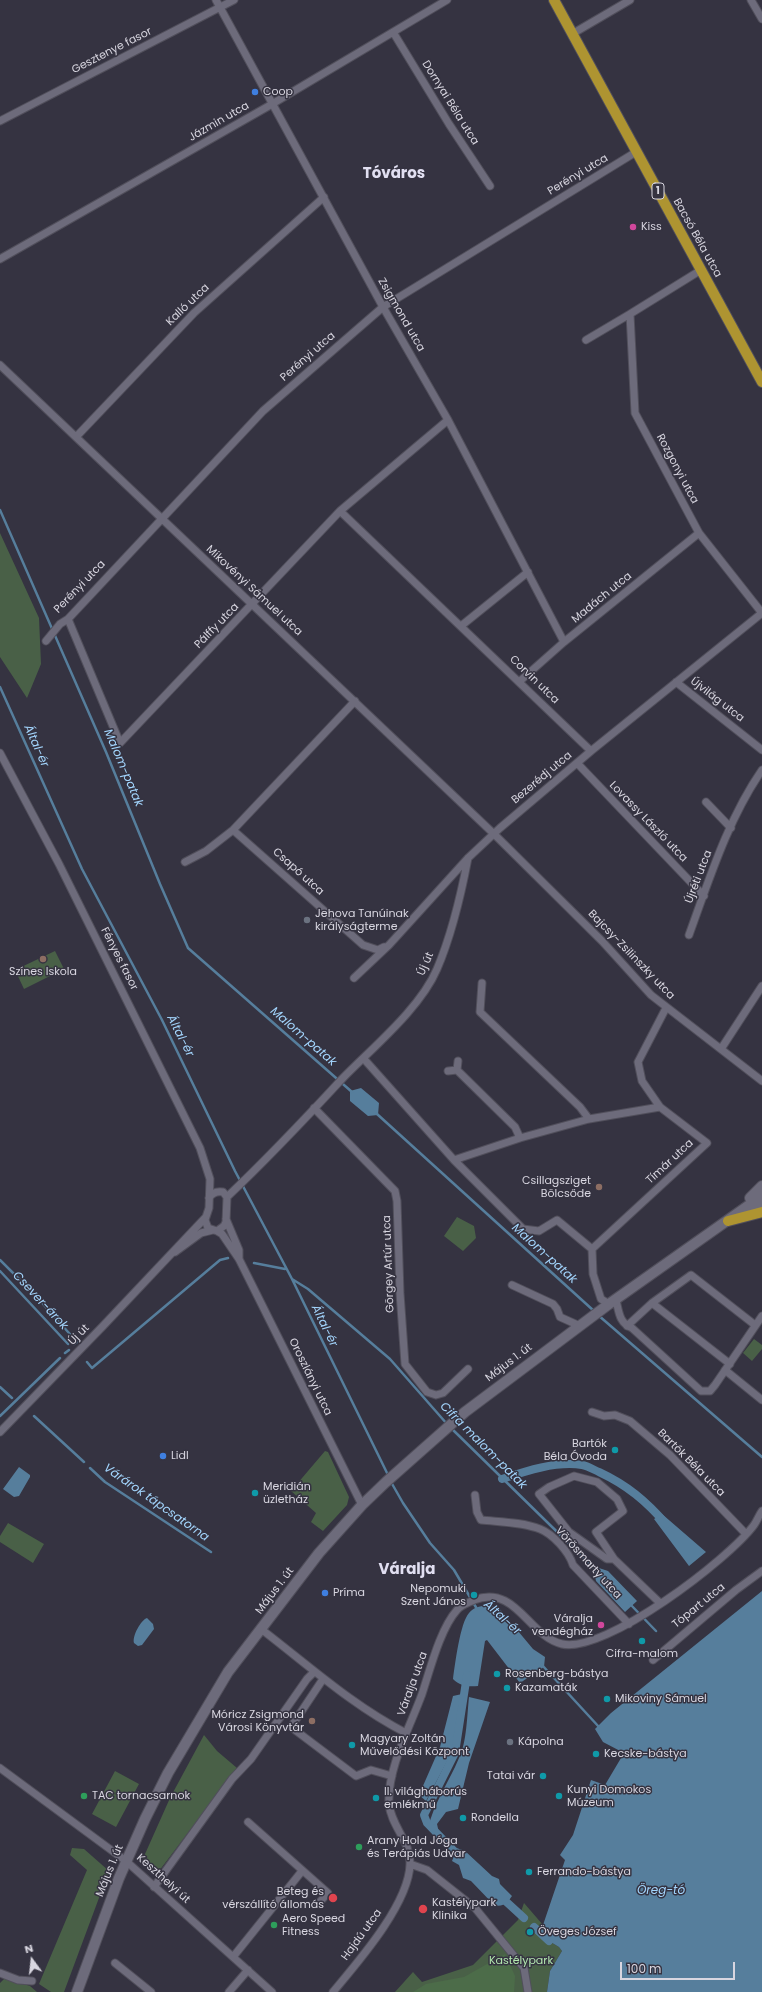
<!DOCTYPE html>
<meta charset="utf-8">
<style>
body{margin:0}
#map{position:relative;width:762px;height:1992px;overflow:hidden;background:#353341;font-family:Poppins,sans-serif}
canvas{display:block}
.north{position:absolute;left:12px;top:1940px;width:40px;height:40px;-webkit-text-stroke:3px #353341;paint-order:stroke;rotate:345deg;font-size:11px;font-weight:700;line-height:16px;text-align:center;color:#d8d6e0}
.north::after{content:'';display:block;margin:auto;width:14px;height:18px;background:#d8d6e0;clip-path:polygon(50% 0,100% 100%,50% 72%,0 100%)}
.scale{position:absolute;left:620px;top:1962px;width:115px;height:18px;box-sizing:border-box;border:2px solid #d8d6e0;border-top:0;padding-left:5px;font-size:12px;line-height:14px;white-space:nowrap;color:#d8d6e0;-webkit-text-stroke:3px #353341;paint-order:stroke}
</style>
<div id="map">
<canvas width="762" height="1992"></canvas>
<div class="north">N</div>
<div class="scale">100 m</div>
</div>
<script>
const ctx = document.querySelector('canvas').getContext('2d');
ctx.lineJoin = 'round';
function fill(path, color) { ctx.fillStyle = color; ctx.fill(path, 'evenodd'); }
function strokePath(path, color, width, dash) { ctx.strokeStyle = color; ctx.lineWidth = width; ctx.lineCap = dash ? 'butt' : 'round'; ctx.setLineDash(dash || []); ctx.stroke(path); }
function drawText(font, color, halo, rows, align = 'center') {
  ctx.font = font + ' Poppins,sans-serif'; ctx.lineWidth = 3; ctx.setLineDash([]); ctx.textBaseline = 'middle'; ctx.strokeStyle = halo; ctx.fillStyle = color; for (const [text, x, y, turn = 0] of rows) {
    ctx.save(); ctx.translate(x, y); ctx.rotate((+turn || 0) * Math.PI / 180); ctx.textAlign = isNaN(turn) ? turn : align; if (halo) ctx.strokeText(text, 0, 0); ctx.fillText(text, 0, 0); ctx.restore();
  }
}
fill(new Path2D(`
 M0,533L39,618L41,664L27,698L0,657Z
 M55,951L64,969L24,989L15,970Z
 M457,1217L474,1226L476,1238L463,1251L444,1236Z
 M754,1339L762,1345V1349L752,1361L743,1353Z
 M325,1451L328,1452L349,1497L347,1505L323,1531L311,1522L316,1513L291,1491Z
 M8,1523L44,1544L33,1563L0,1542V1536Z
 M204,1735L217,1751L237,1768L156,1875L141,1863L170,1798Z
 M115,1771L139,1784L116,1827L92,1814Z
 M72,1848L84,1849L109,1871L64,1992H51L39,1984L87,1870L70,1855Z
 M524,1903L543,1925L549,1941L559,1947L562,1951L550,1971L547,1992H395L413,1972L422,1982L473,1965L518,1920Z
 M5,1978L30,1986L37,1992H0V1983Z`), '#496047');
fill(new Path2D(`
 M505,1954L515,1976L514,1992H413L426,1984L464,1977Z`), '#4c6c49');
fill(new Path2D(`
 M361,1088L379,1103L378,1115L368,1116L350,1101V1091Z
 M19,1467L30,1475V1477L19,1496L14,1497L3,1489Z
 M662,1514L706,1552L689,1566L654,1519Z
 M593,1566L608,1571L637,1601L625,1612L596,1581Z
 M762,1591V1992H547L550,1971L562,1951L559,1947L549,1941L543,1925L565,1860L560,1855L573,1835L591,1780L605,1785L624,1753L603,1742L595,1729L611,1713Z
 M486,1605L498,1607L533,1649L545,1657L544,1667L520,1683L487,1640L485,1641L478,1686C468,1687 460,1686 453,1679C455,1665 460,1623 469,1613C474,1607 479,1607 486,1605Z
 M147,1618L153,1624L154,1629L142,1645L138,1646L134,1643C132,1636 141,1620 147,1618Z
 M462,1694L456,1735L451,1754L426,1801L419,1795L440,1747L453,1696Z
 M469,1697L490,1702L469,1763L458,1809L446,1812L437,1824L439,1833L443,1838L439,1841L428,1829C433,1804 449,1782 459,1758C467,1742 467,1715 469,1697Z
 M451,1846L465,1851L492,1876L499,1879L500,1884L512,1896C507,1903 504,1906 495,1906L471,1881L463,1878L459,1865L452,1861L454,1856L449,1848Z`), '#567e9c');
strokePath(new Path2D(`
 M0,510L106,752L160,884L188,948L352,1092
 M0,687L82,869L162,1020L235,1171L292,1279L389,1477
 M377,1114L594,1311
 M0,1260L35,1295L77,1342L74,1344
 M254,1263L285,1269
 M0,1271L68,1344
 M292,1279L308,1289L390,1359L447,1424
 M598,1315L762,1457
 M65,1353L69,1350
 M87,1362L92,1368L220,1260L228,1258
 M0,1387L12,1398
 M0,1416L60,1358
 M34,1416L84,1462
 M451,1428L594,1568
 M90,1468L105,1482L211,1552
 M391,1482L403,1503L430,1543L454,1570L477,1609
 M630,1604L656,1631
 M542,1665L599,1727`), '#567e9c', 2.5);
strokePath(new Path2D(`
 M502,1479C526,1471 556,1461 582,1465C588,1466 594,1470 599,1472C627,1485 646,1501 666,1524
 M457,1854L427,1823L424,1815L455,1753L467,1675
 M500,1896L524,1918
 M534,1927L549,1941`), '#567e9c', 8);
const minor = new Path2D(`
 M216,0L383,307L448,420L564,642
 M751,0L762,19
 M393,32L449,124L490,186
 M572,34L630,0
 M0,121L234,0
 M0,259L267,107L447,0
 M701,270L630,314L635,413L699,533L762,613
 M586,340L630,314
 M0,365L494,834L602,941L651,995L762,1081
 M76,437L194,313L324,197
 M340,511L591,751
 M68,619L120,743L340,511L448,420
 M461,626L528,572
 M46,641L60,624L68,619L263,411L383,307L636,152
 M520,681L564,642L699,533
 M676,682L762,750
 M0,753L59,864L200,1148L210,1179L209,1208L205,1220L208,1228L217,1231L224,1226L226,1222L227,1197L223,1192C217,1191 212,1193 209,1198
 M577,763L704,896
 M706,802L731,828
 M233,830L363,945L378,950L384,947
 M185,862L206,851L233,830L355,701
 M689,935C709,880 728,819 762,770
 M354,978L389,945L468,858L500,828L591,751L762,613
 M482,983L480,1012L580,1107L589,1119
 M721,1049L762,986
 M364,1059L454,1160L523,1229L539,1231L557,1220L592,1249L593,1274L601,1299L609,1304
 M457,1070L515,1127L520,1138
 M448,1071L457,1070L458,1061
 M314,1108L395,1191L397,1201L400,1293L405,1364L427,1392L436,1395L443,1393L468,1369
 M454,1160L520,1138L589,1119L660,1107
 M227,1197C266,1160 304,1120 341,1080C372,1048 420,1009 437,969C452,934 461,895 468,858
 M226,1219L239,1250V1259
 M217,1231L222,1234L239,1259L362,1505
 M592,1249L707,1143L660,1107L642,1081L638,1062L666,1008
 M175,1252L201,1233L213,1230
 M512,1285L553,1304L557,1309L560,1317L580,1326
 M616,1300C619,1312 619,1323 632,1328L701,1391H710L715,1385L762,1316
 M652,1303L730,1364
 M627,1326L652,1303L691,1275L755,1325
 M725,1370L762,1400
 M592,1412L604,1416L615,1415L630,1421L670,1455L746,1534
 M0,1432L103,1326L205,1218
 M475,1495L477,1512L481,1520C500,1522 522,1522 540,1529C553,1534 569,1552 573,1565L629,1624
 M614,1559H607L569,1532L539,1494L549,1487L574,1476L597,1482L617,1499L623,1511L596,1532L614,1559L660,1603
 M261,1629C308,1665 353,1706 406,1733
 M653,1660L736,1590L762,1571
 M323,1679L291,1727L356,1776L371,1770L392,1776
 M0,1768L126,1861L272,1992
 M248,1822L328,1893L318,1904
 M410,1864L427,1870L475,1908L524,1968L528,1992
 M154,1887L232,1779L251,1759L307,1679L314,1672
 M233,1957L302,1871
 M115,1963L151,1992
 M0,1973L18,1980L32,1981
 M229,1992L248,1970
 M333,1992C358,1962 409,1904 410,1864C411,1842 391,1826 389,1804C387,1769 410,1727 422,1694C430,1670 440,1629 457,1610C461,1605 468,1603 474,1600C516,1584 528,1636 562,1644C605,1654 729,1559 754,1525C757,1521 759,1515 762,1511`);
const secondary = new Path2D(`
 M750,1198L762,1186
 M746,1213L762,1205
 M77,1992L119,1878L145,1819L168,1773L228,1672L319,1553L362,1505L386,1482L465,1412L609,1304L762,1196`);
const primary = new Path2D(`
 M554,0L762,382
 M728,1221L762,1212`);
strokePath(minor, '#514f5b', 9);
strokePath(secondary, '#514f5b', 12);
strokePath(primary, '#514f5b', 12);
strokePath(minor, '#6d6b7b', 7);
strokePath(secondary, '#6d6b7b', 10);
strokePath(primary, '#ae9431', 10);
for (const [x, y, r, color] of [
 [255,92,4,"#3f7fe0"],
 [633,227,4,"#d1479c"],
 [307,920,4,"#6b7280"],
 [43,959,4,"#8d6e63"],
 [599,1187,4,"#8d6e63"],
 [615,1450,4,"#0f9aa8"],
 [163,1456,4,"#3f7fe0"],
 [255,1493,4,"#0f9aa8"],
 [325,1593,4,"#3f7fe0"],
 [474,1595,4,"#0f9aa8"],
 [601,1625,4,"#d1479c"],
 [642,1641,4,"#0f9aa8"],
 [497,1674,4,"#0f9aa8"],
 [507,1688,4,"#0f9aa8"],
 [607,1699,4,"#0f9aa8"],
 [312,1721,4,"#8d6e63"],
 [510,1742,4,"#6b7280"],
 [352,1745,4,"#0f9aa8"],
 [596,1754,4,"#0f9aa8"],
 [543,1776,4,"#0f9aa8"],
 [84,1796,4,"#2e9e5b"],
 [559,1796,4,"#0f9aa8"],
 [376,1798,4,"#0f9aa8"],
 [463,1818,4,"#0f9aa8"],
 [359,1847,4,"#2e9e5b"],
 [529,1872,4,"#0f9aa8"],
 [333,1898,5,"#e0444e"],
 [423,1909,5,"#e0444e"],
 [274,1925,4,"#2e9e5b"],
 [530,1932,4,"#0f9aa8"]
]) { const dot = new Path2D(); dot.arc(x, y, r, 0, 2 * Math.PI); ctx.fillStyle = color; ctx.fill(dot); strokePath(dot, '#353341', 1.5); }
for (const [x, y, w] of [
 [658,191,12]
]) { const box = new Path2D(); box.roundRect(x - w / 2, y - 8, w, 16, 3); ctx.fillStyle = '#353341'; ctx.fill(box); strokePath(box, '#d8d6e0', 1); }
drawText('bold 10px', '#d8d6e0', null, [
 ["1",658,191]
]);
drawText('11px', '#d8d6e0', '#353341', [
 ["Gesztenye fasor",112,51,-27],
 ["Dornyai Béla utca",450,103,58],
 ["Jázmin utca",219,122,-30],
 ["Perényi utca",578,175,-31],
 ["Bacsó Béla utca",697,238,61],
 ["Kalló utca",188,305,-44],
 ["Zsigmond utca",401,315,60],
 ["Perényi utca",308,357,-41],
 ["Rozgonyi utca",677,469,62],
 ["Perényi utca",80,587,-46],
 ["Mikovényi Sámuel utca",254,591,43],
 ["Madách utca",602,598,-39],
 ["Pálffy utca",217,626,-46],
 ["Corvin utca",534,680,44],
 ["Újvilág utca",717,700,38],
 ["Bezerédj utca",542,778,-40],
 ["Lovassy László utca",648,822,46],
 ["Csapó utca",298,872,42],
 ["Újréti utca",699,877,-69],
 ["Bajcsy-Zsilinszky utca",631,955,46],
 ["Fényes fasor",119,959,63],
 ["Új út",426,964,-66],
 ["Tímár utca",670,1162,-43],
 ["Görgey Artúr utca",389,1264,-92],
 ["Új út",79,1335,-45],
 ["Május 1. út",509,1363,-37],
 ["Oroszlányi utca",310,1377,64],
 ["Bartók Béla utca",691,1463,45],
 ["Vörösmarty utca",588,1563,48],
 ["Május 1. út",275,1591,-53],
 ["Tópart utca",699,1606,-39],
 ["Váralja utca",413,1684,-70],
 ["Május 1. út",110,1871,-68],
 ["Keszthelyi út",163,1879,42],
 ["Hajdú utca",362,1935,-54]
]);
drawText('11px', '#d8d6e0', '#353341', [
 ["Coop",263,92],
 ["Kiss",641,227],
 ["Jehova Tanúinak",315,914],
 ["királyságterme",315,927],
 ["Színes Iskola",43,972,"center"],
 ["Csillagsziget",591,1181,"right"],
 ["Bölcsőde",591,1194,"right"],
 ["Bartók",607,1444,"right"],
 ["Béla Óvoda",607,1457,"right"],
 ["Lidl",171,1456],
 ["Meridián",263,1487],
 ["üzletház",263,1500],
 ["Nepomuki",466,1589,"right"],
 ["Szent János",466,1602,"right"],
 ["Príma",333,1593],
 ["Váralja",593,1619,"right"],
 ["vendégház",593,1632,"right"],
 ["Cifra-malom",642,1654,"center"],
 ["Rosenberg-bástya",505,1674],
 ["Kazamaták",515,1688],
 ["Mikoviny Sámuel",615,1699],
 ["Móricz Zsigmond",304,1715,"right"],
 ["Városi Könyvtár",304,1728,"right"],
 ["Magyary Zoltán",360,1739],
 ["Művelődési Központ",360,1752],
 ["Kápolna",518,1742],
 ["Kecske-bástya",604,1754],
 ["Tatai vár",535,1776,"right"],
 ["Kunyi Domokos",567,1790],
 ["Múzeum",567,1803],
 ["II. világháborús",384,1792],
 ["emlékmű",384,1805],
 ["TAC tornacsarnok",92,1796],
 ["Rondella",471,1818],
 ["Arany Hold Jóga",367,1841],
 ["és Terápiás Udvar",367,1854],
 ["Ferrando-bástya",537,1872],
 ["Beteg és",324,1892,"right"],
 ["vérszállító állomás",324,1905,"right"],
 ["Kastélypark",432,1903],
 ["Klinika",432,1916],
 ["Aero Speed",282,1919],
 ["Fitness",282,1932],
 ["Öveges József",538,1932]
], 'left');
drawText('11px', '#b3e8af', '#353341', [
 ["Kastélypark",521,1961]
]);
drawText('italic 12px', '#a3d5fd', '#353341', [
 ["Által-ér",36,746,66],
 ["Malom-patak",123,768,67],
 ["Által-ér",180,1036,63],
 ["Malom-patak",303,1037,41],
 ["Malom-patak",544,1254,42],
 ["Csever-árok",40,1301,47],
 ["Által-ér",324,1326,64],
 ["Cifra malom-patak",483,1446,45],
 ["Várárok tápcsatorna",156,1503,35],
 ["Által-ér",502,1618,42],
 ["Öreg-tó",661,1891]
]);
drawText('bold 15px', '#e1dff1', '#353341', [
 ["Tóváros",394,174],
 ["Váralja",407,1570]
]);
</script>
